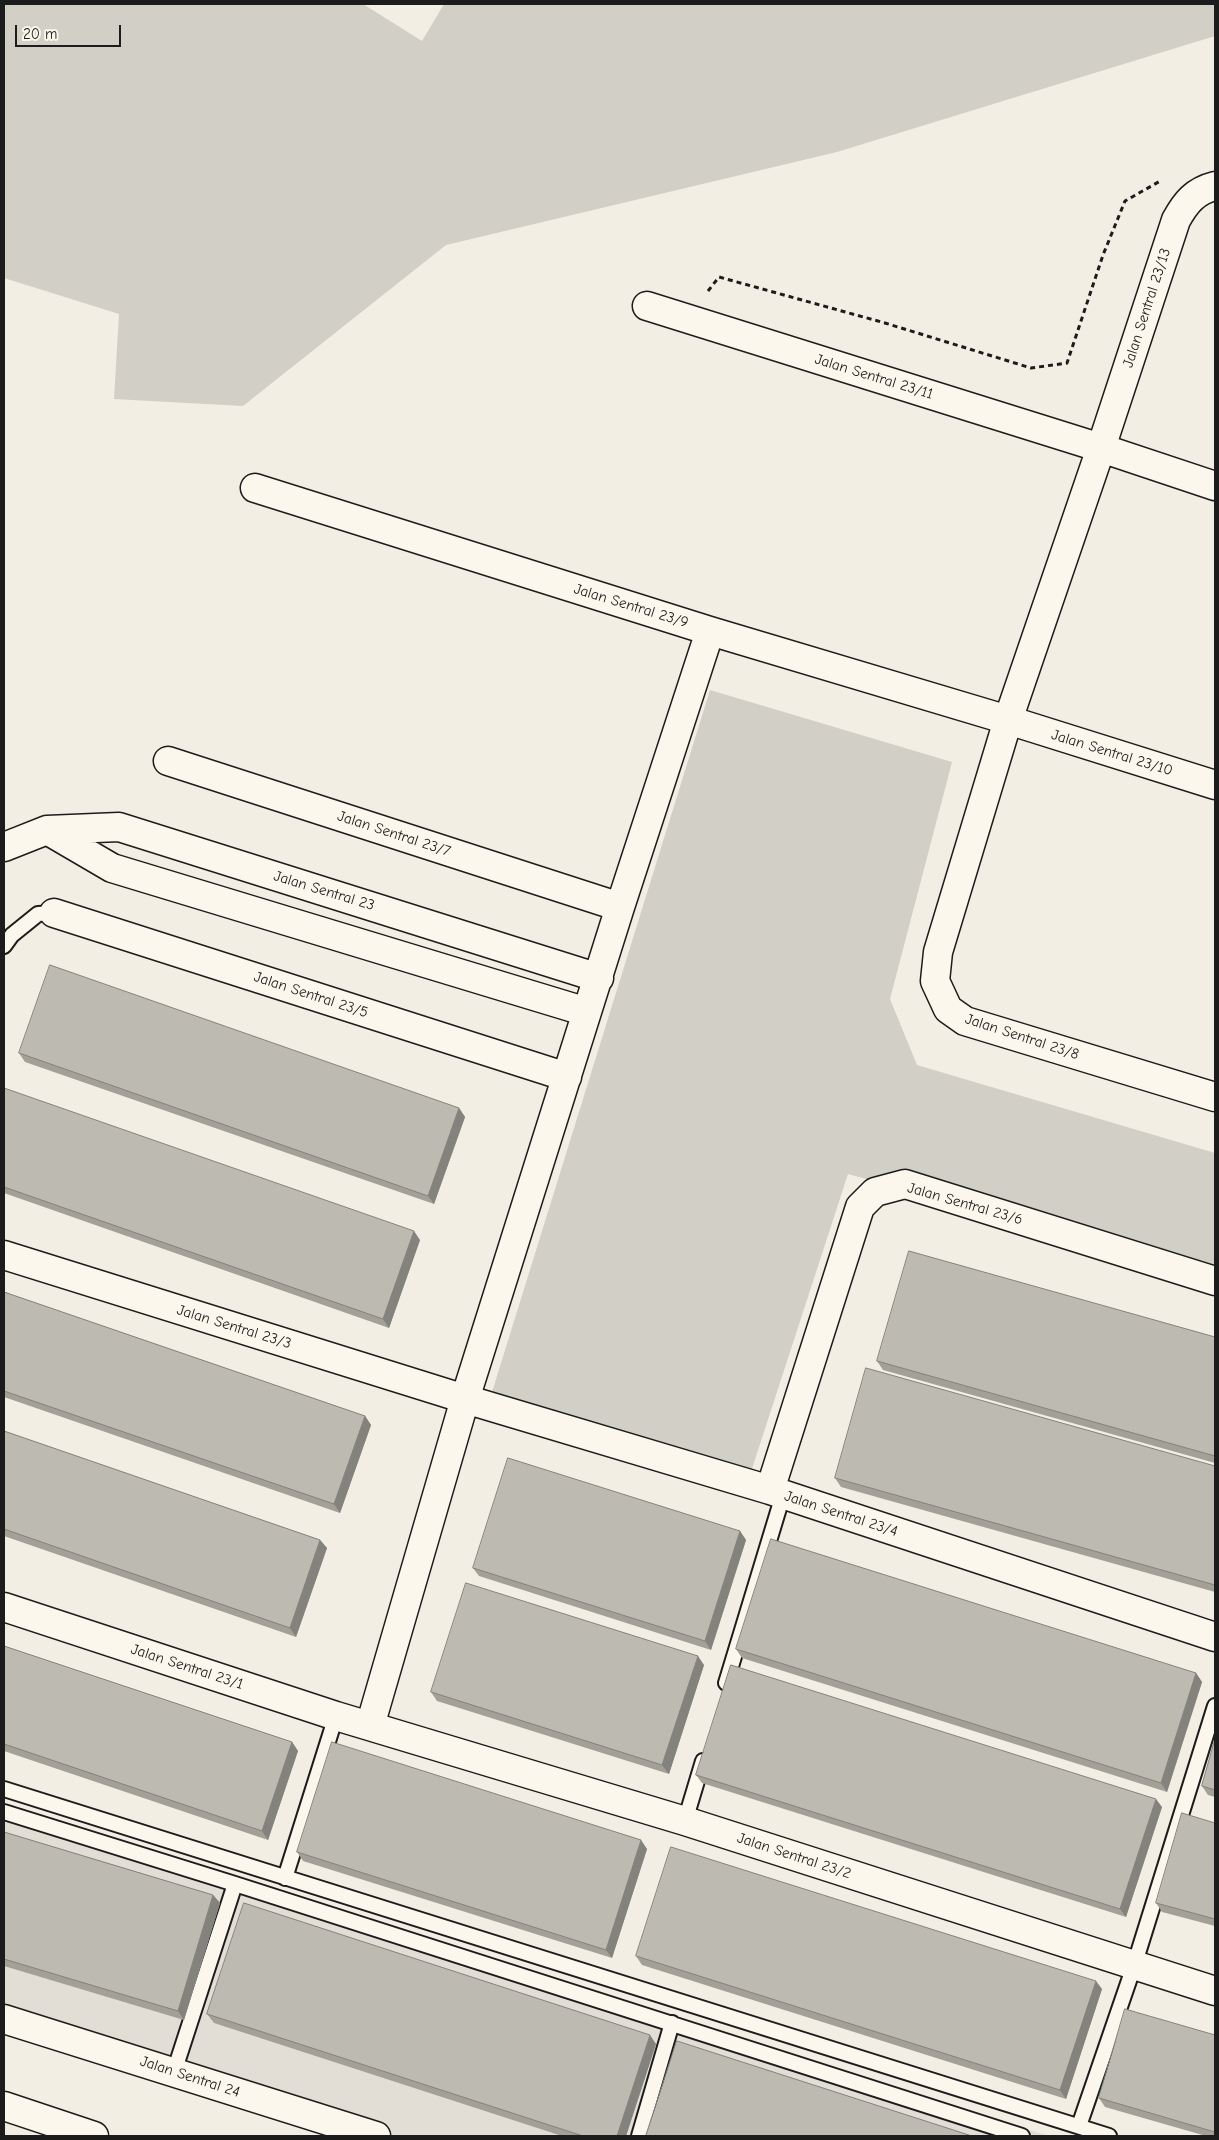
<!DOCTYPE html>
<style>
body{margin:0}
#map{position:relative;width:1219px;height:2140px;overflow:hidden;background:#f2eee4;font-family:"Comic Neue",sans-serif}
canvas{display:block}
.frame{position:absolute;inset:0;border:5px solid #1c1c1c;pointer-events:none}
.scale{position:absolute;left:15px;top:25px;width:106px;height:22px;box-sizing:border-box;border:2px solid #1c1c1c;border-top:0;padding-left:6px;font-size:15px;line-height:18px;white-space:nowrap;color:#1c1c1c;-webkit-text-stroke:4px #fbf7ec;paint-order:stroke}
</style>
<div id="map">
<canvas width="1219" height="2140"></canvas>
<div class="frame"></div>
<div class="scale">20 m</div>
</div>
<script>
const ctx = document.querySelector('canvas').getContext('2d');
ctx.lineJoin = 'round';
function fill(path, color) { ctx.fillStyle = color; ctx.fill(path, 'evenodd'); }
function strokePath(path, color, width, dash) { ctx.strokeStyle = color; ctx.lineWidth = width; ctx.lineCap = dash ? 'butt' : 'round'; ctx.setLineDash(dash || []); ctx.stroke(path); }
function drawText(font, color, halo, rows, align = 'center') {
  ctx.font = font + ' "Comic Neue",sans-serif'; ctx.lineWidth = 4; ctx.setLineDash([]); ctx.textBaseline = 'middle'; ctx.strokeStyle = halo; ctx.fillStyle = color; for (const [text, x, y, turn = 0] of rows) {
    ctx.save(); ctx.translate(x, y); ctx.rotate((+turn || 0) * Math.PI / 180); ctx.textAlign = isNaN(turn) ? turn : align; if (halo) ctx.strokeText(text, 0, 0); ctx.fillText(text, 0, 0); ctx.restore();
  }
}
fill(new Path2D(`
 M4,1804L304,1898L1049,2136H333L4,2033Z`), '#e2ded5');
fill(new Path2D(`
 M4,4H363L422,41L444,4H1215V36L837,152L446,245L243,406L114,399L119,314L4,278Z
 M710,690L952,762L890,999L917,1065L1215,1153V1276L848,1174L748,1481L488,1405Z`), '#d2cfc6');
const service = new Path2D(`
 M4,946L12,935L38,914L54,913
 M726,1683L783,1495
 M4,1789L1109,2136
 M4,1812L235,1884L1022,2136
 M685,1821L703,1761
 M285,1878L336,1716
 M174,2072L235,1884
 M1079,2126L1134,1966L1215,1706
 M639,2136L672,2023`);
const minor = new Path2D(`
 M1215,186C1195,191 1186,202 1176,220L1101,448L1008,720L938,952L935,981L948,1009L965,1021L1215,1097
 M647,306L1101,448L1215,486
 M255,488L710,631L1008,720L1215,785
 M168,761L620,907
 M47,830L112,868L587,1012
 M4,847L47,830L119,827L599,978
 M54,913L567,1077
 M4,1255L465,1399L770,1490L1215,1637
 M770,1490L860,1207L875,1192L905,1184L1215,1281
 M4,1607L336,1716L685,1821L1215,1991
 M370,1726L465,1399L620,907L710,631
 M4,2019L376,2136`);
const tertiary = new Path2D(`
 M4,2106L94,2136`);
strokePath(service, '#1c1c1c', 18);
strokePath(minor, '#1c1c1c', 31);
strokePath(tertiary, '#1c1c1c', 31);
strokePath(new Path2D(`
 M708,291L719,277L885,323L1031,368L1067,363L1103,255L1125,201L1162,180`), '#1c1c1c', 3, [5, 4]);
strokePath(service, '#fbf7ec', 14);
strokePath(minor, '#fbf7ec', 28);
strokePath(tertiary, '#fbf7ec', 28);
fill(new Path2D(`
 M19,1053L459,1108L465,1117L434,1204L25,1062Z
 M4,1088L420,1240L389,1328L4,1193Z
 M4,1292L365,1416L371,1425L340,1513L4,1397Z
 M1215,1337V1463L883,1370L877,1361Z
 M4,1431L320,1540L327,1548L296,1637L4,1536Z
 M1215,1466V1592L841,1487L835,1478Z
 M740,1531L746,1540L711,1650L479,1576L473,1568Z
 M4,1646L292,1742L298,1751L268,1840L4,1751Z
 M736,1649L1196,1673L1202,1682L1167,1792L742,1658Z
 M704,1665L669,1774L437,1701L431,1692Z
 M1215,1739V1797L1208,1795L1202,1786Z
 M696,1775L1162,1807L1126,1917L702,1783Z
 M1215,1823V1926L1162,1912L1156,1903Z
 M4,1832L213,1895L220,1903L184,2020L4,1966Z
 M647,1849L612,1958L303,1861L297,1852Z
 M636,1956L1102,1989L1066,2099L642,1965Z
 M207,2014L656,2044L626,2136H562L214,2023Z
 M1215,2035V2136H1206L1105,2107L1099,2098Z`), '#a3a098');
fill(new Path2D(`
 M459,1108L465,1117L434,1204L428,1196Z
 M414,1231L420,1240L389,1328L383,1319Z
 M365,1416L371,1425L340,1513L334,1504Z
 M740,1531L746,1540L711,1650L705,1641Z
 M320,1540L327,1548L296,1637L290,1628Z
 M698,1656L704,1665L669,1774L662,1765Z
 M1196,1673L1202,1682L1167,1792L1161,1783Z
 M292,1742L298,1751L268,1840L262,1831Z
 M1156,1799L1162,1807L1126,1917L1120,1909Z
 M641,1840L647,1849L612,1958L606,1950Z
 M213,1895L220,1903L184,2020L178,2011Z
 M1096,1981L1102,1989L1066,2099L1060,2090Z
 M650,2035L656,2044L626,2136H617Z`), '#84827c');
const building = new Path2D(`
 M50,965L459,1108L428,1196L19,1053Z
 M4,1088L414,1231L383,1319L4,1187Z
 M909,1251L1215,1337V1456L877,1361Z
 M4,1292L365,1416L334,1504L4,1391Z
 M866,1368L1215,1466V1585L835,1478Z
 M4,1431L320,1540L290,1628L4,1529Z
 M508,1458L740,1531L705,1641L473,1568Z
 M771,1539L1196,1673L1161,1783L736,1649Z
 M466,1583L698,1656L662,1765L431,1692Z
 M4,1646L292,1742L262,1831L4,1744Z
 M731,1665L1156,1799L1120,1909L696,1775Z
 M1215,1739V1790L1202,1786Z
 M332,1742L641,1840L606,1950L297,1852Z
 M1182,1813L1215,1823V1919L1156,1903Z
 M4,1832L213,1895L178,2011L4,1959Z
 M671,1847L1096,1981L1060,2090L636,1956Z
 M244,1903L650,2035L617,2136H583L207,2014Z
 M1125,2009L1215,2035V2132L1099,2098Z
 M677,2041L972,2136H646Z`);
fill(building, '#bdbab1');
strokePath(building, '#84827c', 1);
drawText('15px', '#1c1c1c', '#fbf7ec', [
 ["Jalan Sentral 23/13",1147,308,-72],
 ["Jalan Sentral 23/11",874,377,17],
 ["Jalan Sentral 23/9",631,606,17],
 ["Jalan Sentral 23/10",1112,753,17],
 ["Jalan Sentral 23/7",394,834,18],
 ["Jalan Sentral 23",324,891,17],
 ["Jalan Sentral 23/5",311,995,18],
 ["Jalan Sentral 23/8",1022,1037,18],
 ["Jalan Sentral 23/6",965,1204,16],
 ["Jalan Sentral 23/3",234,1327,17],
 ["Jalan Sentral 23/4",841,1514,18],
 ["Jalan Sentral 23/1",187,1667,18],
 ["Jalan Sentral 23/2",794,1856,18],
 ["Jalan Sentral 24",190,2077,18]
]);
</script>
